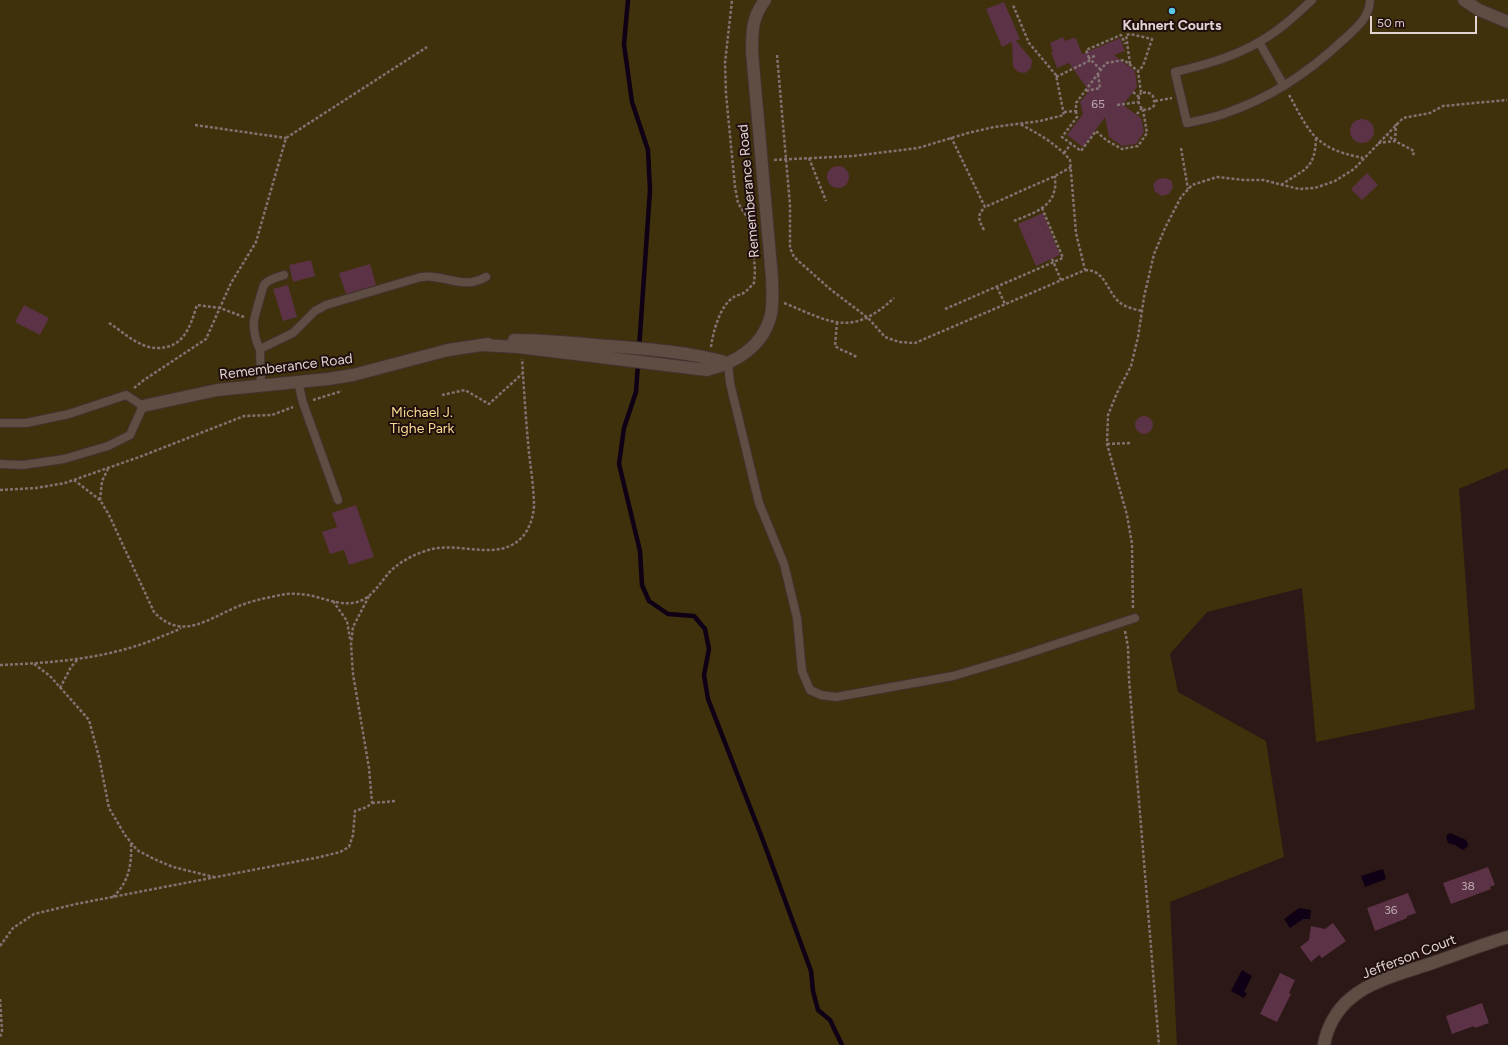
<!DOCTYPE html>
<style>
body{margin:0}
#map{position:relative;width:1508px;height:1045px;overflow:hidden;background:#2b1817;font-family:Figtree,sans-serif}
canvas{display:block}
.scale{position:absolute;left:1370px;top:16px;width:107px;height:18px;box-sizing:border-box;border:2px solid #e0d3d2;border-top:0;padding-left:5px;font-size:12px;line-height:14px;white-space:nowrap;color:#e0d3d2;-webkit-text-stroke:3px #210f0e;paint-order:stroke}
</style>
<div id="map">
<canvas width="1508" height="1045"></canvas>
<div class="scale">50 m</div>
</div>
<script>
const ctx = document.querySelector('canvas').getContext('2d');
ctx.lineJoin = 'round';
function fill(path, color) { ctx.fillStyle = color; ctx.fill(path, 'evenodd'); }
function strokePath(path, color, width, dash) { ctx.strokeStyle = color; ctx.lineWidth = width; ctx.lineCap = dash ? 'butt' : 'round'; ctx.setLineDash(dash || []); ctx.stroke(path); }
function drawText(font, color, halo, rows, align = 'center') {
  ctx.font = font + ' Figtree,sans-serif'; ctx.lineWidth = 4; ctx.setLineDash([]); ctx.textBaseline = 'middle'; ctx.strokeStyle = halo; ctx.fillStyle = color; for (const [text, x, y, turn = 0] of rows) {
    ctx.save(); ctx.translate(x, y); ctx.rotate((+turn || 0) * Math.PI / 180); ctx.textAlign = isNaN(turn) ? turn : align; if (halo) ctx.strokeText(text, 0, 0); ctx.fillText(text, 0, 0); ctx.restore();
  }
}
fill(new Path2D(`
 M0,0H1508V468L1459,489L1475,709L1316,742L1302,588L1207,612L1170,654L1178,692L1266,741L1284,857L1170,902L1177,1045H0Z`), '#3e310b');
fill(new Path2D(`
 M1450,833L1466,840L1468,844V846L1463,850L1455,845L1448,843L1446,836Z
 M1383,869L1386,879L1365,887L1361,876Z
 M1299,908L1311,910L1310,919H1303L1290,928L1284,919Z
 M1242,970L1252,976L1244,992L1247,993L1244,998L1231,991Z`), '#0f0015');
strokePath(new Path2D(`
 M628,0L624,44L632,102L648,150L650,190L636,392L624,428L619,464L640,551L642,585L649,601L668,614L694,616L705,629L709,649L704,675L708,699L764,843L811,971L813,991L818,1010L830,1020L842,1045`), '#0f0015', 4.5);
fill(new Path2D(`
 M1004,2L1020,39L1016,41L1032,60L1031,68L1025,73L1018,72L1013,67L1012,42L1002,47L986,9Z
 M1063,37L1065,41L1073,38L1074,39L1076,38L1082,54L1120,38L1125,51L1114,55L1135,71L1137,87L1123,105L1141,118L1144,132L1136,144L1122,146L1109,137L1105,117L1083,147L1067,135L1083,114L1080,102L1089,91L1069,63L1057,68L1051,52L1053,51L1050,43Z
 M1350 131a12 12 0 1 1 24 0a12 12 0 1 1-24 0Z
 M827 177a11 11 0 1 1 22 0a11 11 0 1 1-22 0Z
 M1367,173L1378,185L1362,200L1351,189Z
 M1165,178L1171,180L1173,187L1169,194L1162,196L1155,192L1153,184L1158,179Z
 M1043,213L1060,255L1036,266L1018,224Z
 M311,260L315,276L293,282L289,265Z
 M370,264L376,285L346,294L339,273Z
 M288,285L297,317L283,321L273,289Z
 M24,305L49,318L40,335L15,322Z
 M1135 425a9 9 0 1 1 18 0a9 9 0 1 1-18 0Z
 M356,505L374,557L349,565L344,550L330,554L322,532L337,527L332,513Z
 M1488,867L1495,885L1490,887L1491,889L1451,904L1443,883Z
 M1408,893L1416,913L1407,916V918L1375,931L1367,908Z
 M1333,923L1346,941L1322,958L1319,955L1311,962L1300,947L1309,940L1311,926L1325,929Z
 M1280,973L1295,980L1289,993L1291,994L1277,1022L1260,1014Z
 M1482,1003L1489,1023L1475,1028L1474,1026L1452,1034L1446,1016Z`), '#5c3246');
const lane = new Path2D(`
 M1312,0C1296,15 1279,31 1259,42C1234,57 1204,65 1175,72L1187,123C1200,120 1213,118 1226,113C1270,98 1308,73 1342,41C1354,30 1370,18 1370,0
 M1259,42L1284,86
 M260,349C256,343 253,329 254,321C254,318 263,287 264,285C268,279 278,277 284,275
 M728,363L730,383L759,503L784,564L797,618L802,671L810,690L821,695L836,697L953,676L1017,657L1135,618
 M298,382L303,403L338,500
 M261,386L260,349L293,333L315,311L326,305L421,277C425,277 429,276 433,277C454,279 466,288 486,277
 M0,423H26L69,414L126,395L143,406L130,435L108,446L64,459L23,465L0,464`);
const street = new Path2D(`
 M1464,0L1479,10L1508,22
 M514,340C545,340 576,343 608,346C648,349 689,352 728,363
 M480,345L518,347L707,370C735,363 762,347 770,318C774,305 772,291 772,278L752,52C752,30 752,18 765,0
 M143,406L217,390L328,379L353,375L448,350L488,344
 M1324,1045C1327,1027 1337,1009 1351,998C1371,980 1410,971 1435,962C1459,954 1483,944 1508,937`);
strokePath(lane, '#443231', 10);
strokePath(street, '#443231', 14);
strokePath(new Path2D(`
 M777,55L790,205V248L794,257L830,289L868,318L885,337L899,342L915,343L1085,270L1076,233L1070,160C1057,144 1037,133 1020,124
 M1095,56L1089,58L1101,70
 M1089,58L1086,50L1121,35L1125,44
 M1130,64L1126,35L1130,34L1152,39L1143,66L1138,71
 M1056,77L1091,60
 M1086,91L1100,88L1098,74
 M1133,92L1139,97
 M1289,95C1298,110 1306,130 1320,141C1332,151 1349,155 1363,158
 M1155,101L1172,98
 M1117,105L1139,102
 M1076,111L1077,117L1062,137L1081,151L1096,131L1106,140L1122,149L1138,146L1147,133L1143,110
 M1064,112L1076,111V103L1106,63L1124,60L1138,71L1141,93C1152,91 1155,96 1154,106L1149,109L1143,110C1138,104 1137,100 1141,93
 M1137,114L1142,108
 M195,125L286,138
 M1386,134L1395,141
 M951,137L985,207L1055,176L1071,167
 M1395,141L1396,124
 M1378,143L1395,141L1414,151L1413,156
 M1181,148L1188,189
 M1064,153L1071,144
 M809,158L826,201
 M774,160L853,156L918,148L968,133L994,127L1040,121L1064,115L1056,75L1029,43L1013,5
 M1281,185C1304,169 1315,170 1316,138
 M1014,221C1028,215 1050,209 1054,192C1056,187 1055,181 1055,176
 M984,230C979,220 976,216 985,207
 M1052,259L1061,280
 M1085,270C1105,270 1106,289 1118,301C1124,307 1134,309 1142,311
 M997,287L1005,304
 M784,303C831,322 851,338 894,298
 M945,309L1063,258L1042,208
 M837,322L835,346C842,351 851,353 858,358
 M109,323C119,329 128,338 139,343C144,346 151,348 157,348C184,348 190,327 197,305L220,308L244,317
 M711,347C713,332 720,305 734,297C736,295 740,295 742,294C747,291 750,287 754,283L755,271L753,245L747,217L738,203L735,187L726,94L725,63L732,0
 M134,388L144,380L206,339L231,283L256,242L286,138L427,47
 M442,395L465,390L489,404L522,374
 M313,400L342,391
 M1107,444L1131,443
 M74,480L100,500L109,515L154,612C182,642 209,618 239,606C249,602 260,599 271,597C280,595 289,593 298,594C318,594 341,609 360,601C372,597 380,583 388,574C399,561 417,553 432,549C463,542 501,563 524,535C530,527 533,517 534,507C534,489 531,470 529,453C526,422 524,390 522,359
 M0,490L36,488L65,483L142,456L244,416L272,415L293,407
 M100,500L102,481L108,469
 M333,601L347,621L350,639
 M1133,608L1132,544L1127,515L1107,444L1108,415L1117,393L1131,366L1138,337L1144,297L1154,254L1165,228L1181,197L1192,185L1217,177L1244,180H1263L1299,189L1315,188L1335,181L1354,169L1403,118L1430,113L1443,106L1507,100
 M1125,631L1128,647L1129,679L1159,1045
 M34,664L50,676L89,720L99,757L109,808L125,835L137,850L154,859L173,867L214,877
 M0,665C52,663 104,659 153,640C162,636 172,633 181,628
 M60,688L71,667L78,659
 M372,803L396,801
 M113,897C129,882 132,864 131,843
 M0,946L13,928L34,914L76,904L320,857L340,852L349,847L353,835L355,811L367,807L372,803L369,768L353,674L351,644L353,627L369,596
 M0,999L2,1031L0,1037`), '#827271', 2.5, [3, 2]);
strokePath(lane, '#5e4d42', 8);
strokePath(street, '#5e4d42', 12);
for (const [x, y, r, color] of [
 [1172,11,4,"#5bc7e7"]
]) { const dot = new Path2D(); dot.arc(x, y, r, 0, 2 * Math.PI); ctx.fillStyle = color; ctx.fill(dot); strokePath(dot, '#210f0e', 1.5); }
drawText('12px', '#bfabaf', null, [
 ["65",1098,104],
 ["38",1468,886],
 ["36",1391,910]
]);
drawText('bold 14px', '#e0d3d2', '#210f0e', [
 ["Kuhnert Courts",1172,26]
]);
drawText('14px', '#e0d3d2', '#210f0e', [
 ["Rememberance Road",749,191,-95],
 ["Rememberance Road",286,367,-7],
 ["Jefferson Court",1409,957,-21]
]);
drawText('14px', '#f6da92', '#210f0e', [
 ["Michael J.",422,413],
 ["Tighe Park",422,429]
]);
</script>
